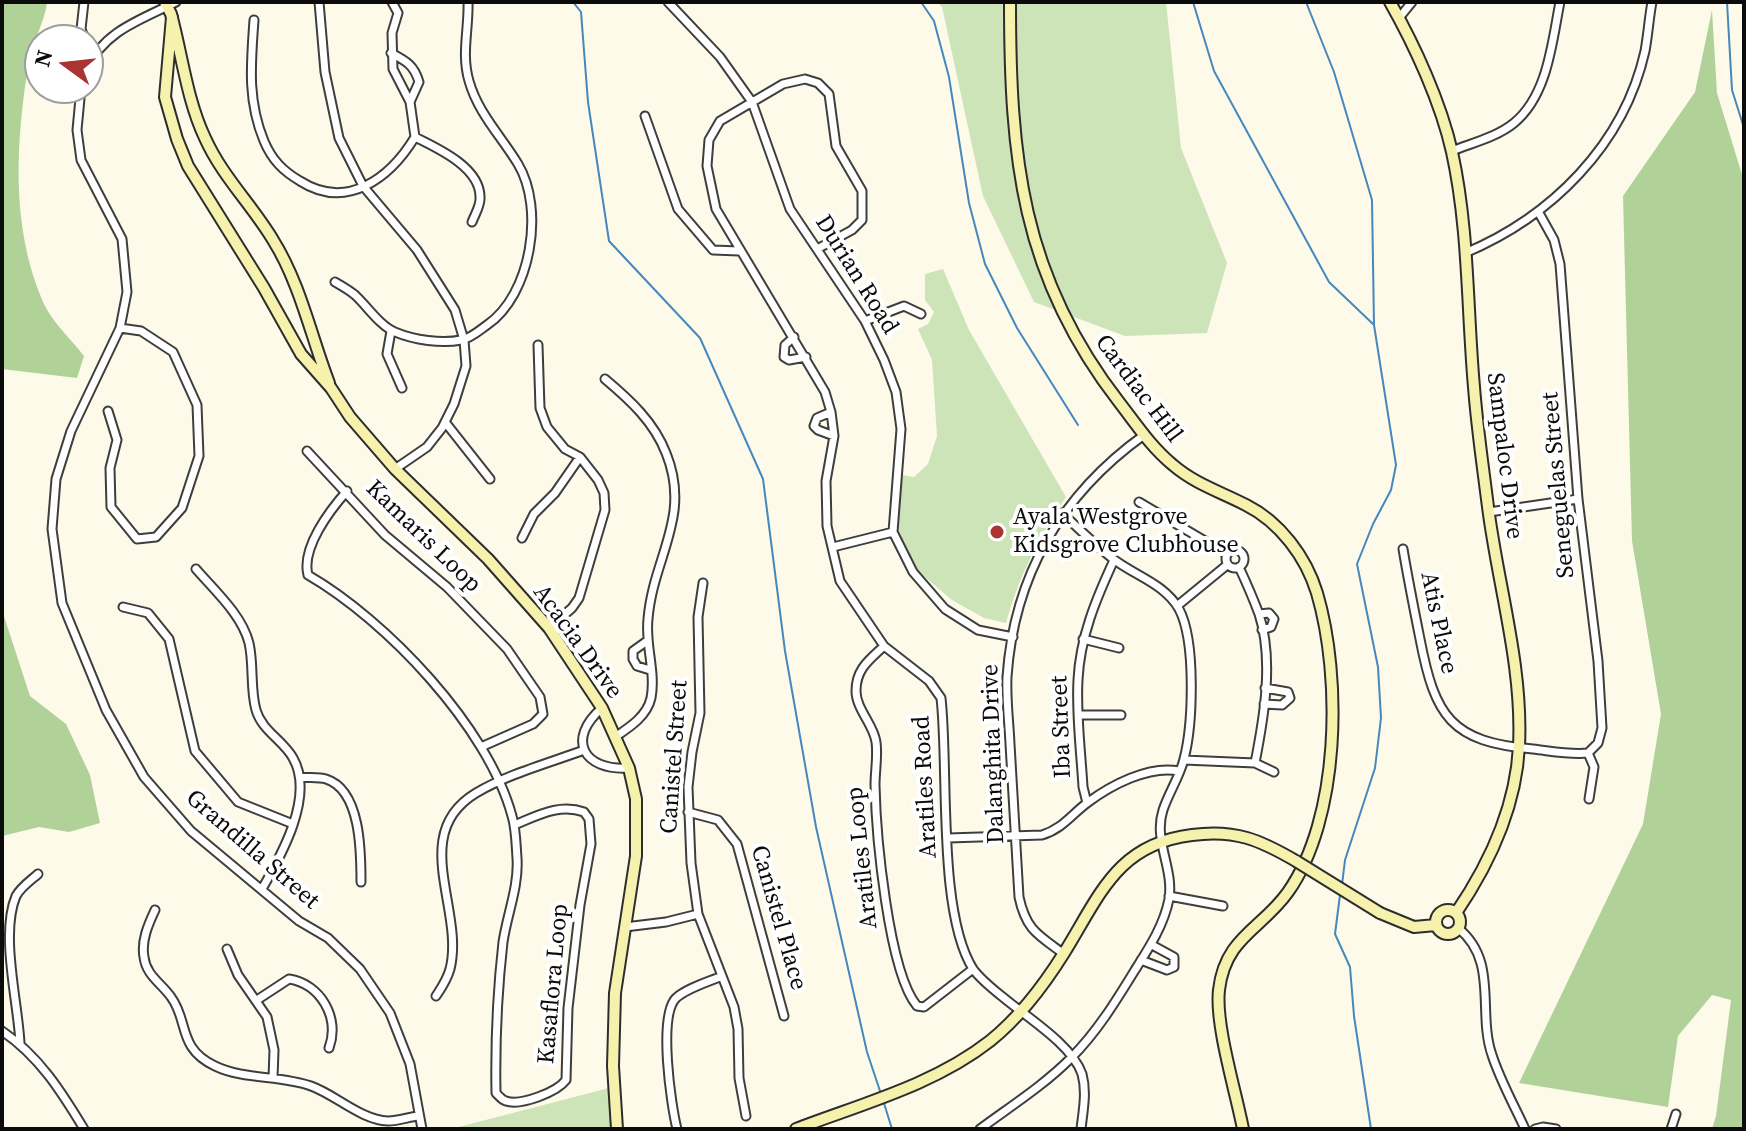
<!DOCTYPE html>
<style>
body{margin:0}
#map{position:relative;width:1746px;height:1131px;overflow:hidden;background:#fdfaea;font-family:"Source Serif 4",serif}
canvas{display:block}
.frame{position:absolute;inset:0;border:4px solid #0b0b0b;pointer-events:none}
.north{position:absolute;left:24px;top:24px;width:80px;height:80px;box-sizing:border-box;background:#fff;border:2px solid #9d9d9d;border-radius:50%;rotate:285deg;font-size:22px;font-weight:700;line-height:32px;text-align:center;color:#0b0b0b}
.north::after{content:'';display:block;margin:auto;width:28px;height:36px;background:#a33;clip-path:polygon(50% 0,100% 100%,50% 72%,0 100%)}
</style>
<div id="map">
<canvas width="1746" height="1131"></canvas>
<div class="frame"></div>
<div class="north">N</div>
</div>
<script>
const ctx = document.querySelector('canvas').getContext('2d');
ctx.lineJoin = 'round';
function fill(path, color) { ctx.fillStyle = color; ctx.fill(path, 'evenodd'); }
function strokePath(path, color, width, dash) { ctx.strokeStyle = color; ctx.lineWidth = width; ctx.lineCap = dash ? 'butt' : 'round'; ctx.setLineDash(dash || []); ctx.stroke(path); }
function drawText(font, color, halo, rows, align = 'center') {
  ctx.font = font + ' "Source Serif 4",serif'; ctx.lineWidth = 8; ctx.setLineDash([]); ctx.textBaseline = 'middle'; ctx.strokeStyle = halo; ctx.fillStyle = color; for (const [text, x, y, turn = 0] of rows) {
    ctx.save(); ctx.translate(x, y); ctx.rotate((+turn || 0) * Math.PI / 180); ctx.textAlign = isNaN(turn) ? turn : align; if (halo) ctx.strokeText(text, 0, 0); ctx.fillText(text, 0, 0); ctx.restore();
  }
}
fill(new Path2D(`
 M937,2H1166L1181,148L1227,263L1207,333L1125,336L1034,302L983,196L942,7Z
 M943,269L969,330L1066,497C1040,536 1018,577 1006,623L984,618L952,600L918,571L898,531L902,475L914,477L928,464L937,436L932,360L918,329L928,324L934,312L925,300V274Z
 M609,1088L611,1129H451Z`), '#cde3b8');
fill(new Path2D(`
 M2,2H47C45,22 33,40 29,60C16,141 10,225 43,302C51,321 71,339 84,356L77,378L2,369Z
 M1712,10L1717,93L1744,181V1129H1712L1716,1116L1731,1000L1712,995L1678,1036L1668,1107L1519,1083L1643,824L1661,714L1632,541L1623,196L1695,92Z
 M2,610L30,696L66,724L90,775L100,823L69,832L39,827L2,836Z`), '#b0d299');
strokePath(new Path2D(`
 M573,2L581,12L588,102L609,241L700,338L763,479L785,651L816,827L867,1052L881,1094
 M921,2L934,21L949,77L969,203L985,264L1017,328L1078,425
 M1193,2L1214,71L1329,282L1373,324
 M1306,2L1334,72L1372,200L1374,325L1396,465L1391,490L1373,524L1357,564L1378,667L1381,718L1375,768L1345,860L1342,885
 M1727,2L1732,90L1744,128
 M1340,895L1335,934L1350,967L1354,1016L1371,1129
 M883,1100L892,1129`), '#4488bd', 2);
const street = new Path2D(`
 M84,2L81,29L85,40
 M319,2L325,72L339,138L363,186L417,250L455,310L464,340L466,366L454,404L442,428L427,447L395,469
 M668,2L720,57L752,102L790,209L865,321L884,360L896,392L901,429L893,532L913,572L945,609L978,630L1013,637
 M1399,18L1412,2
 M254,20C251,63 247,100 264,141C272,160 283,171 300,181C347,211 390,178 415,137L410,102L393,69L392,33L398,13L392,2
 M391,53C406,61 414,65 419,82L410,102
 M88,68C103,31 143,19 176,2
 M81,88L77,130L81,160L122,239L127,292L120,328L71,431L56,479L52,529L62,603L106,710L144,777L191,831L299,921L328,938L360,969L390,1013L410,1064L422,1129
 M645,116L678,209L713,250L739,251
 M415,137C437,148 480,167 480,197C481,205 475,214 472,222
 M1452,151C1472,143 1497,137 1514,123C1548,95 1552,42 1560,2
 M1539,213L1554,240L1560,264L1578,499L1598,661L1602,728L1598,743L1588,753
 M819,248L852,230L862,220V191L836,146L829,94L818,83L805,79L783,84L720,121L709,140L707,166L716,209L825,392L831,412L834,436L826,481L827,526L840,581L884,646L929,681L941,698C949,768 937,912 973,969C981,980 994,990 1004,998C1028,1018 1072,1045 1082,1074C1087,1092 1083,1111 1081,1129
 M1465,253C1551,217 1624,145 1645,51C1648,35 1649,18 1652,2
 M335,282C342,286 349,290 355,295C367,306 380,326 395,332C414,340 442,344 461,340C470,339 480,330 487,325C531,295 545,209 518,164C501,136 478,113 469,81C461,54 469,29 468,2
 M865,321L904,306L921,314
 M391,331L387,354L402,388
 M794,337L785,345L784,357L789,360L806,357
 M538,345L540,408L547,427L565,449L580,457L598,480L604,493L605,510L579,598L572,608L549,628
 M605,379C630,400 654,422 666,453C692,517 653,557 648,619C645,645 656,672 651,698C647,716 630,727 615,737
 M108,411L117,440L110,468L111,507L137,539L156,537L182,508L199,456L197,405L173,352L141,331L120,328
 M831,412L817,418L814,426L818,430L834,436
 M445,422L490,479
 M307,451L385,535L447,587L507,649L540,697L543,714L533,724L481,747
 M347,491C330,510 301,548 308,575C386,620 488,727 512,816C516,829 516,845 517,858C519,886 507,915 503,942C497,995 495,1040 496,1093C500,1097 502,1100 506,1101C521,1106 557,1092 566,1080L568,1008L580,905L591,844L589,819L584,812C559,803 537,816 514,825
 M1139,502L1227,554
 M1489,512L1578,499
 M522,538L534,514L555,493L580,457
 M833,547L893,532
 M1403,549C1408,579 1414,609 1420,639C1435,717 1451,742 1533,749C1551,751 1570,755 1588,753
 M1226 559a9 9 0 1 1 18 0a9 9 0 1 1-18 0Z
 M1239,567C1246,582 1253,598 1259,614C1274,660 1264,717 1255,763
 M196,569C215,591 242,615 249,643C254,665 250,689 256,710C262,731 283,740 293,758C315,796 281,856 262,889
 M703,583L698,617L700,713L692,752L688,787L691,863L698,914L734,1007L738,1029L739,1078L746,1116
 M1177,606L1227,565
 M123,607L148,613L169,639L195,751L238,802L293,824
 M1259,614L1269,613L1274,619L1271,627L1262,630
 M1083,639L1119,648
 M647,641L633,651V659L637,666L650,670
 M884,646C869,660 856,669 856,691C856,709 874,725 876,742C878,756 875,771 875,785C876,833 888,971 917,1006L924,1007L973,969
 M1264,704L1282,705L1290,698L1288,692L1265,688
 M602,708C566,739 583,771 629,768
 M1079,715H1121
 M1588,753L1594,767L1589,799
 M1184,760L1255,763L1274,772
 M300,777C308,778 319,777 326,779C361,790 361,852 361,882
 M1087,803L1083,787C1081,752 1076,715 1078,680C1080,637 1096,599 1114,560
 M688,812L718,820L737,844L784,1016
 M948,838L1042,835C1062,829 1071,815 1087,803C1111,785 1149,765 1179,771
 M1169,896L1223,906
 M155,910C148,925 141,941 144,957C146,975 161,983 171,997C189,1021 177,1048 215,1066C244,1080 280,1075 311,1086C336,1095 361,1120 388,1121C398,1121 409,1117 418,1116
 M625,927L666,922L698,914
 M1458,928C1499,961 1477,1012 1492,1055C1500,1080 1514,1105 1525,1129
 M227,949L238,975L267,1017L274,1050L273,1078
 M1064,954C1038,935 1026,930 1019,897C1016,846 1013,795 1010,744C1009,722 1006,699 1007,677C1014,575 1062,494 1144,435
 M1141,960L1167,970L1174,967V957L1152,945
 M436,996C442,987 447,980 450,969C465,910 408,834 476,793C508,774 549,763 584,750
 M257,1000L289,979C321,984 340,1018 329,1048
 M2,1031C39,1056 61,1091 84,1129
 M20,1043C18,1002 0,934 16,896C21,887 30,881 38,874
 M677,1129C671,1105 658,1016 676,998C687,988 708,982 722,976
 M980,1129C1011,1106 1043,1086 1071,1058C1097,1032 1116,1001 1135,970C1149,948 1164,925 1169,899C1174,868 1153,840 1163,810C1169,792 1180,776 1184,759C1193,724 1196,641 1179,609C1164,583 1133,575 1112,558C1094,544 1078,528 1062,513
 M1535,1129L1543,1127L1556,1129
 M1671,1129L1676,1114`);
const secondary = new Path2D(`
 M165,2L171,14C182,55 187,100 205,138C222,176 252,205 273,240C300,283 311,336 329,383
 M1010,2C1010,156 1021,276 1119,402C1136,424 1151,447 1173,465C1195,484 1221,492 1246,505C1280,522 1306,557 1317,593C1342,678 1340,818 1288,892C1262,929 1225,937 1219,990C1215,1025 1236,1092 1243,1129
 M1390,2C1415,46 1441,103 1452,152C1469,229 1467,309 1474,387C1477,427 1483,467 1488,507C1498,586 1523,666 1519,746C1516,808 1490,863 1456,913
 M172,17L165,97L177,139L188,166L264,288L301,354L331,388L350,417L395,469L488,559L549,628L602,708L629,768L636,799V856L615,993L613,1066L617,1129
 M1436 922a12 12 0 1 1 24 0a12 12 0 1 1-24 0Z
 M1380,913L1414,927L1436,925
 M796,1129C861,1104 934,1085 990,1041C1020,1017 1044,985 1064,953C1100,895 1117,844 1192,835C1235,829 1260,840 1296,861`);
strokePath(street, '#3e3e3e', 11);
strokePath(secondary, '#2d2d2d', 14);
strokePath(street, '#fff', 7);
strokePath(secondary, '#f6f1ac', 10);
const secondaryBridge = new Path2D(`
 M1296,861L1380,913`);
strokePath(secondaryBridge, '#2d2d2d', 14, []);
strokePath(secondaryBridge, '#f6f1ac', 10);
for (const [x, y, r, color] of [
 [997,532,8,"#a33"]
]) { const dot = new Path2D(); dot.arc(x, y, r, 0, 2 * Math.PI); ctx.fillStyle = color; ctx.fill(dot); strokePath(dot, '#fff', 3); }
drawText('24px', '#0b0b0b', '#fff', [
 ["Durian Road",856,275,58],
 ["Cardiac Hill",1138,389,53],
 ["Sampaloc Drive",1504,456,83],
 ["Seneguelas Street",1559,485,-95],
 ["Kamaris Loop",423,537,44],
 ["Atis Place",1438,623,78],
 ["Acacia Drive",577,642,54],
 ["Iba Street",1062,727,-92],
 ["Dalanghita Drive",994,754,-92],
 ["Canistel Street",675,757,-86],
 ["Aratiles Road",926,787,-93],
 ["Grandilla Street",252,850,41],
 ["Aratiles Loop",863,858,-96],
 ["Canistel Place",778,918,74],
 ["Kasaflora Loop",554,984,-85]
]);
drawText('24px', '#0b0b0b', '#fff', [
 ["Ayala Westgrove",1013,518],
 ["Kidsgrove Clubhouse",1013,546]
], 'left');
</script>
